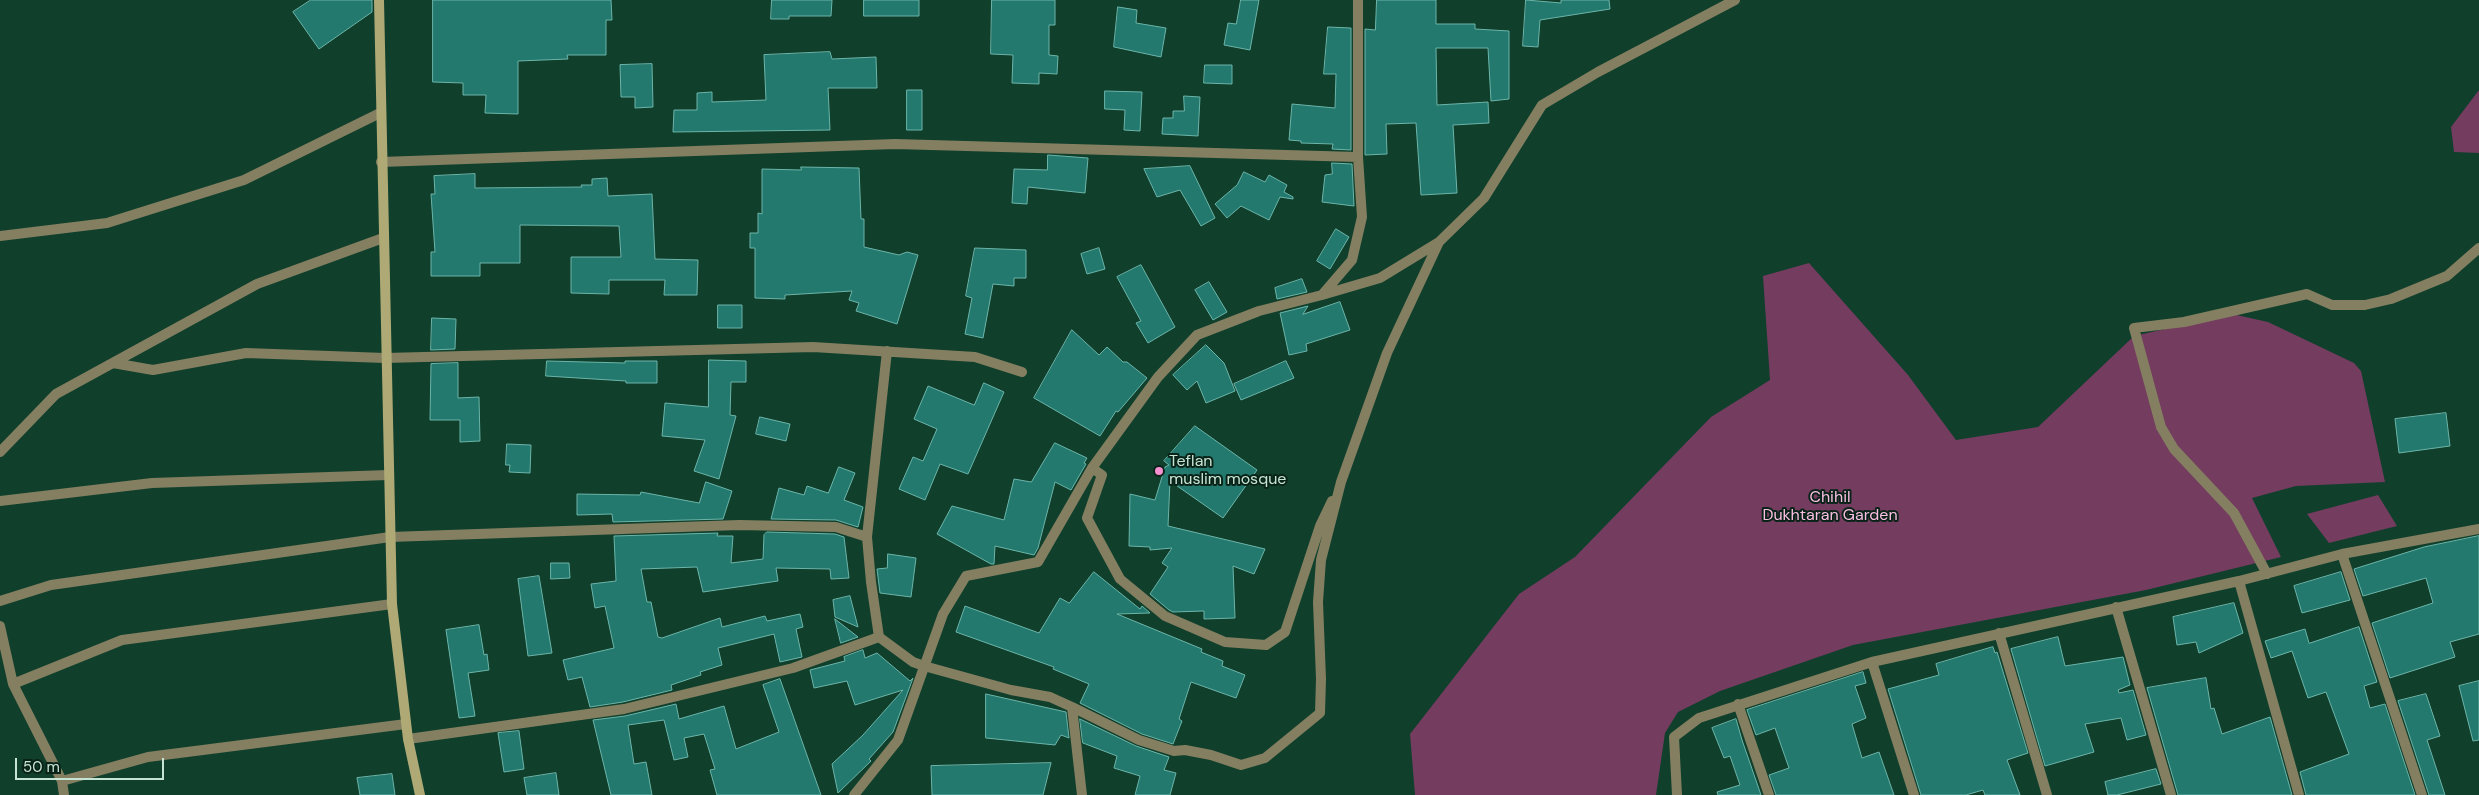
<!DOCTYPE html>
<style>
body{margin:0}
#map{position:relative;width:2479px;height:795px;overflow:hidden;background:#103f2c;font-family:"DM Sans",sans-serif}
canvas{display:block}
.scale{position:absolute;left:15px;top:758px;width:149px;height:22px;box-sizing:border-box;border:2px solid #c6e4d4;border-top:0;padding-left:6px;font-size:15px;line-height:18px;white-space:nowrap;color:#c6e4d4;-webkit-text-stroke:4px #092318;paint-order:stroke}
</style>
<div id="map">
<canvas width="2479" height="795"></canvas>
<div class="scale">50 m</div>
</div>
<script>
const ctx = document.querySelector('canvas').getContext('2d');
ctx.lineJoin = 'round';
function fill(path, color) { ctx.fillStyle = color; ctx.fill(path, 'evenodd'); }
function strokePath(path, color, width, dash) { ctx.strokeStyle = color; ctx.lineWidth = width; ctx.lineCap = dash ? 'butt' : 'round'; ctx.setLineDash(dash || []); ctx.stroke(path); }
function drawText(font, color, halo, rows, align = 'center') {
  ctx.font = font + ' "DM Sans",sans-serif'; ctx.lineWidth = 4; ctx.setLineDash([]); ctx.textBaseline = 'middle'; ctx.strokeStyle = halo; ctx.fillStyle = color; for (const [text, x, y, turn = 0] of rows) {
    ctx.save(); ctx.translate(x, y); ctx.rotate((+turn || 0) * Math.PI / 180); ctx.textAlign = isNaN(turn) ? turn : align; if (halo) ctx.strokeText(text, 0, 0); ctx.fillText(text, 0, 0); ctx.restore();
  }
}
fill(new Path2D(`
 M2479,90V153L2454,152L2451,127Z
 M1809,263L1908,375L1956,440L2038,427L2134,336L2232,314L2268,322L2354,363L2361,371L2385,482L2296,486L2252,498L2281,557L2146,590L1853,645L1720,691L1678,712L1665,733L1656,795H1415L1410,734L1519,594L1575,557L1711,417L1770,380L1763,276Z
 M2378,495L2397,526L2329,543L2307,514Z`), '#743c5f');
const building = new Path2D(`
 M311,0H372V12L319,49L293,12Z
 M433,0H611L612,20H606V55H567L568,59L518,61V114L485,113L486,95H463V83L433,82Z
 M772,0H832L831,16H789V19H771Z
 M864,0H919V16H864Z
 M992,0H1055V25H1049V55L1058,56L1057,74L1039,73V84L1012,83L1013,55L991,54Z
 M1241,0H1259L1250,50L1224,45L1228,23L1236,24Z
 M1377,0H1436V24H1475V29L1509,31V99L1491,101L1488,48H1436L1437,105L1488,102L1489,123L1453,125L1457,193L1421,195L1416,123L1386,124L1387,154L1365,155V29L1375,30Z
 M1526,0L1561,3V0H1609L1610,9L1540,20L1538,47L1523,46Z
 M1118,7L1137,10L1136,23L1166,28L1161,57L1114,47Z
 M1328,27L1351,28V150L1332,149L1333,144L1301,143V141L1289,140L1292,104L1335,108L1336,74H1324Z
 M830,52L832,59L876,57L877,88H828L830,130L673,132L674,110H697V93L712,92V102L766,100L764,55Z
 M652,64L653,107L635,108V97H621L620,65Z
 M1205,65H1232V84L1204,83Z
 M907,90H922V130H907Z
 M1105,91L1142,92L1140,131L1124,130L1125,110L1105,109Z
 M1184,96L1200,97L1198,136L1162,134L1163,118H1173V111H1184Z
 M1048,155L1088,158L1085,193L1028,187L1027,204L1012,203L1014,169L1047,170Z
 M1332,163L1352,164L1354,206L1322,202L1325,175L1332,174Z
 M1190,166L1215,218L1201,226L1180,190L1157,197L1144,169Z
 M801,167L859,168L861,219H864V247L899,255L907,252L918,255L897,324L856,311L859,303L849,300L852,291L785,295V299L755,298V248H750V233H758V213L762,214V169L801,170Z
 M1244,172L1265,182L1269,175L1287,185L1284,192L1293,197V199L1280,197L1269,220L1241,206L1227,218L1215,204L1237,185Z
 M475,174V188L582,187L581,185H592V179L607,178L608,196L652,194L655,259L698,260L697,295H664L665,280H609V294L571,293V257H621L619,226L520,225V263H480V276H431V252H435L431,194H435L434,176Z
 M1336,229L1349,237L1330,269L1317,261Z
 M975,248L1026,250V278H1014V286L993,284L983,338L965,334L972,298L966,296Z
 M1099,248L1105,269L1087,274L1081,254Z
 M1141,265L1175,327L1148,343L1136,323L1141,321L1117,277Z
 M1302,279L1307,292L1277,299L1275,288Z
 M1209,282L1227,312L1213,320L1195,290Z
 M1340,302L1350,330L1306,344L1307,351L1289,355L1280,313L1308,306L1303,314Z
 M718,305H742V328H718Z
 M432,318L456,319L455,349L431,350Z
 M1072,330L1099,355L1107,347L1123,362H1127L1147,378L1118,412L1116,411L1100,436L1034,398Z
 M1206,345L1224,363L1235,391L1206,403L1197,381L1187,390L1173,375Z
 M709,360L746,361V382H731L730,415L736,416L719,479L694,471L705,440L662,436L665,403L708,407Z
 M547,361L625,363V361H657V383H626V381L546,376Z
 M1286,361L1294,378L1241,400L1234,384Z
 M458,363V398L479,397L480,441L460,442V420H430L431,364Z
 M984,383L1004,392L968,474L940,464L925,500L899,489L913,457L923,461L937,429L914,419L928,386L974,405Z
 M2446,413L2450,446L2399,453L2395,419Z
 M760,417L790,424L786,441L756,434Z
 M1195,426L1257,470L1223,518L1170,481L1168,526L1265,549L1254,574L1233,566L1235,618L1204,619V611L1173,612L1169,610L1150,594L1168,567L1162,563L1172,548L1150,550V547L1129,546L1130,494L1155,500L1165,467L1169,465L1164,461Z
 M1055,443L1087,458L1084,463L1086,464L1071,490L1055,482L1038,548L1034,555L995,546L994,564H991L937,534L952,506L1004,520L1014,479L1031,482Z
 M507,444L531,445L530,473L509,472L510,465H506Z
 M839,467L855,473L844,500L863,507L858,527L836,520L771,519L779,488L804,495L807,486L828,493Z
 M706,482L732,491L723,519L613,522L612,514L577,515V494L640,495L641,492L699,503Z
 M767,532L835,534L844,537L849,578L831,579L830,569L776,568L778,581L703,592L697,567L641,569L647,602H651L658,637L662,638L720,618L722,627L765,616L767,621L800,614L803,627L796,629L802,657L780,662L774,634L718,648L722,665L700,672L701,675L671,685L672,690L623,702L590,707L582,677L568,680L563,660L614,648L605,606L595,608L591,584L616,581L614,536L718,533L717,536H733L731,563L763,559L764,535Z
 M2479,536V634L2450,642L2455,657L2390,678L2372,623L2433,603L2426,578L2363,596L2354,569L2424,547Z
 M888,554L916,558L911,597L880,593L877,569L887,568Z
 M551,563H569L570,578L551,579Z
 M1094,572L1140,609L1142,606L1150,613L1117,614L1202,649L1201,652L1223,661L1222,666L1245,675L1236,698L1191,682L1179,719L1182,721L1173,744L1142,734L1080,703L1089,684L1053,669L1054,667L956,632L965,606L1039,633L1060,598L1069,603Z
 M2341,572L2350,600L2302,613L2294,586Z
 M539,576L552,653L528,656L518,579Z
 M850,596L858,627L835,617L833,600Z
 M2234,603L2243,633L2199,653L2196,642L2177,645L2173,617Z
 M835,619L858,637L841,643Z
 M479,625L484,655L487,654L489,670L468,673L475,716L459,718L446,630Z
 M2359,627L2377,682L2364,686L2370,708L2385,704L2415,795H2306L2300,772L2349,754L2326,692L2308,698L2292,651L2271,658L2265,641L2305,629L2309,643Z
 M2058,637L2065,666L2123,657L2130,685L2118,690L2119,693L2133,690L2146,735L2127,740L2121,718L2085,724L2094,752L2045,766L2011,649Z
 M1993,647L1995,653L1997,652L2028,753L2007,760L2020,795H1985L1983,790L1966,795H1921L1888,689L1939,675L1936,664Z
 M863,650L865,658L877,653L910,681L913,678L893,732L869,759L871,761L838,793L832,764L863,735L903,690L855,705L847,681L814,688L810,670L845,661L844,657Z
 M1863,672L1866,683L1855,686L1866,718L1852,724L1862,758L1879,752L1894,795H1776L1769,775L1789,768L1775,728L1756,735L1747,710Z
 M2206,678L2211,709L2214,708L2222,734L2270,717L2292,795H2178L2147,688Z
 M780,679L821,795H717L710,770L715,769L704,734L684,738L688,757L674,760L664,720L628,725L634,764L646,762L652,795H611L593,720L625,716L676,704L679,719L724,706L736,749L779,732L763,685Z
 M2479,681V740L2473,741L2459,686Z
 M986,694L1066,712L1069,738L1061,735L1055,745L986,738Z
 M2426,694L2440,736L2427,740L2445,795H2429L2398,701Z
 M1080,719L1136,746L1169,757L1164,770L1176,773L1170,795H1135L1140,776L1114,768L1117,756L1083,743Z
 M1736,719L1742,740L1761,795H1718L1717,792L1740,785L1730,756L1724,758L1712,728Z
 M519,731L524,769L504,772L498,733Z
 M1051,763L1043,795H932L931,766Z
 M2156,769L2161,784L2117,795H2108L2105,782Z
 M556,773L559,795H527L524,778Z
 M392,774L395,795H360L357,778Z`);
fill(building, '#23796e');
strokePath(building, '#6cb5a9', 1);
strokePath(new Path2D(`
 M381,162L895,144L1358,157
 M0,236L107,223L244,180L380,113
 M1322,295L1380,278L1439,242L1484,198L1542,105L1598,72L1735,0
 M887,351L867,537L871,582L879,637L913,662L924,666L1011,690L1050,697L1072,707L1082,795
 M113,363L153,370L246,353L385,358L813,347L975,357L1022,372
 M0,452L56,394L257,284L383,238
 M1092,468L1102,475L1087,518L1120,579L1165,616L1225,642L1266,645L1285,632L1320,526L1332,501
 M0,501L152,483L388,475
 M2342,554L2422,795
 M2267,574L2234,513L2174,449L2161,427L2134,328L2184,322L2307,294L2332,305H2365L2391,299L2447,276L2479,248
 M2239,581L2299,795
 M0,601L51,585L390,537L739,525L836,527L867,537
 M2116,607L2171,795
 M0,626L13,684L62,781L64,795
 M1999,633L2047,795
 M1872,662L1914,795
 M13,684L122,640L392,604
 M1738,704L1769,795
 M1072,707L1139,740L1174,751L1185,750L1211,755L1241,765L1265,758L1320,713L1321,679L1318,602L1321,560L1341,482L1387,353L1439,242
 M408,739L624,709L793,668L879,637
 M62,781L148,757L406,724
 M854,795L898,740L943,614L966,576L1038,562L1092,468L1158,377L1197,335L1259,311L1322,295L1352,260L1362,217L1358,157V0
 M1677,795L1674,737L1699,718L1872,662L2239,581L2342,554L2479,529`), '#837f60', 10);
strokePath(new Path2D(`
 M379,0L392,604L408,739L420,795`), '#aea975', 10);
for (const [x, y, r, color] of [
 [1159,471,5,"#f690d0"]
]) { const dot = new Path2D(); dot.arc(x, y, r, 0, 2 * Math.PI); ctx.fillStyle = color; ctx.fill(dot); strokePath(dot, '#092318', 2); }
drawText('16px', '#c6e4d4', '#092318', [
 ["Teflan",1169,462],
 ["muslim mosque",1169,480]
], 'left');
drawText('16px', '#fabfe2', '#092318', [
 ["Chihil",1830,498],
 ["Dukhtaran Garden",1830,516]
]);
</script>
